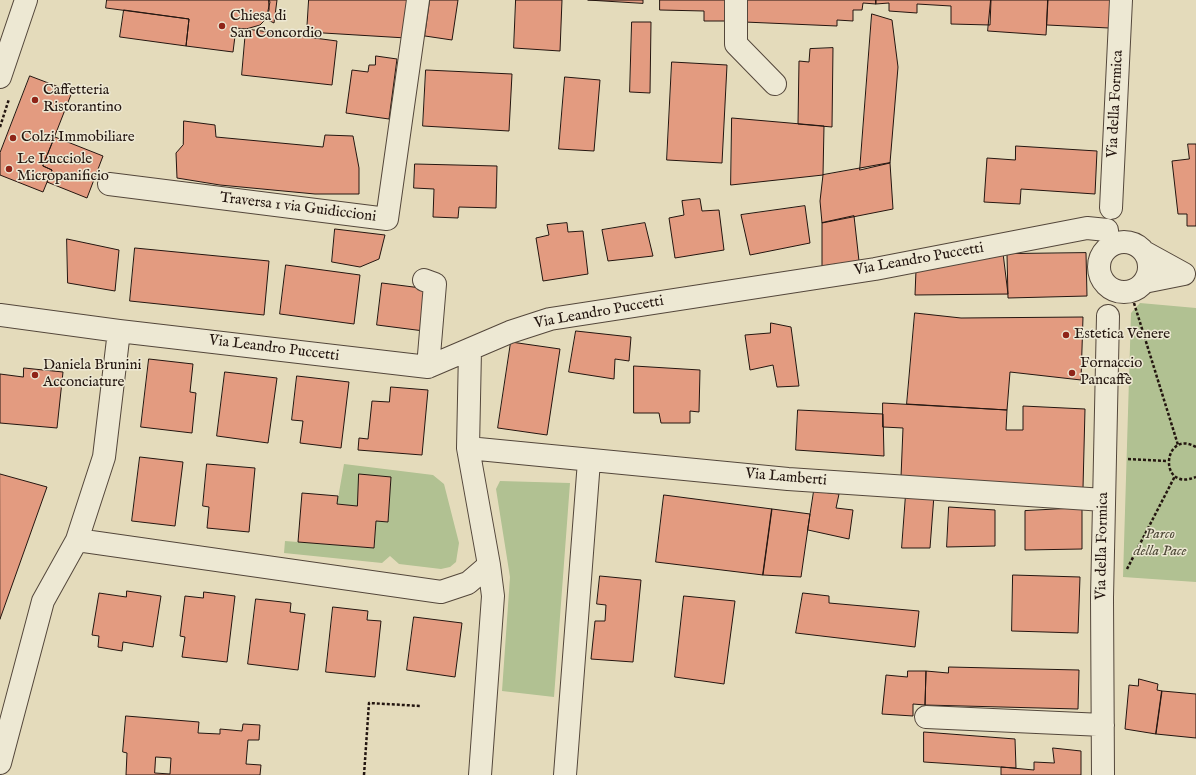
<!DOCTYPE html>
<meta charset="utf-8">
<style>
body{margin:0}
canvas{display:block;background:#e4dbbb}
</style>
<canvas width="1196" height="775"></canvas>
<script>
const ctx = document.querySelector('canvas').getContext('2d');
ctx.lineJoin = 'round';
function fill(path, color) { ctx.fillStyle = color; ctx.fill(path, 'evenodd'); }
function strokePath(path, color, width, dash) { ctx.strokeStyle = color; ctx.lineWidth = width; ctx.lineCap = dash ? 'butt' : 'round'; ctx.setLineDash(dash || []); ctx.stroke(path); }
function drawText(font, color, halo, rows, align = 'center') {
  ctx.font = font + ' "IM FELL English",serif'; ctx.lineWidth = 3; ctx.setLineDash([]); ctx.textBaseline = 'middle'; ctx.strokeStyle = halo; ctx.fillStyle = color; for (const [text, x, y, turn = 0] of rows) {
    ctx.save(); ctx.translate(x, y); ctx.rotate((+turn || 0) * Math.PI / 180); ctx.textAlign = isNaN(turn) ? turn : align; if (halo) ctx.strokeText(text, 0, 0); ctx.fillText(text, 0, 0); ctx.restore();
  }
}
fill(new Path2D(`
 M1140,303L1196,308V582L1123,577L1131,313Z
 M344,464L433,475L444,484L459,543L456,562L450,567L441,569L399,564L390,556L382,563L284,553L285,541L374,548L376,521L388,522L391,478L360,475L357,506L337,504Z
 M500,481L570,483L554,697L502,691L510,577L496,489Z`), '#b1c192');
const building = new Path2D(`
 M107,0H269L270,2L266,19L260,25L246,29L236,28L233,52L186,46L189,19L106,8Z
 M269,0H277L274,23L266,19L269,10Z
 M309,0H408L406,38L307,32Z
 M430,0H458L452,40L425,36Z
 M516,0H562L560,51L514,48Z
 M588,0H643V3Z
 M660,0H730L729,21H704V11L660,10Z
 M745,0H876V4L863,3L862,10H853V21L837,20V26L744,22Z
 M876,0H991L990,25L951,24V6L917,4V13L889,11V3L876,4Z
 M991,0H1048L1046,35L988,31Z
 M1048,0H1111L1109,28L1047,25Z
 M124,10L189,19L186,46L120,37Z
 M872,14L892,20L898,67L890,163L860,170Z
 M632,22H651L650,93L630,92Z
 M246,29L337,41L332,85L242,75Z
 M833,48L832,127L798,124L799,61L809,62L810,49Z
 M376,56L397,59L389,119L346,113L352,70L368,72L369,65H375Z
 M672,62L727,65L722,163L667,160Z
 M426,70L512,74L509,131L423,126Z
 M30,76L72,92L43,166L52,170L43,192L0,175V153Z
 M565,77L600,80L594,151L559,149Z
 M732,118L824,126L823,175L731,185Z
 M184,121L215,125L216,137L323,147L325,135L353,136L359,168V194H315L220,185L177,178L176,153L183,145Z
 M55,137L103,156L87,198L47,182L52,170L43,166Z
 M1188,144H1196V226H1187V214H1178L1172,161L1189,159Z
 M1016,146L1097,151L1095,194L1021,189L1020,204L984,202L987,158L1015,160Z
 M890,163L893,209L822,223L820,201L823,175Z
 M415,164L497,166L496,208L459,207L458,218L433,217L434,189L414,188Z
 M700,199L702,211L719,210L724,250L675,258L669,218L684,215L682,201Z
 M805,206L810,243L750,255L741,215Z
 M854,216L859,261L822,266V223Z
 M567,223L568,232L583,231L588,274L543,281L536,238L549,235L547,225Z
 M645,223L653,256L608,261L602,230Z
 M335,229L385,235L379,259L360,267L332,262Z
 M67,239L119,250L115,291L68,283Z
 M135,248L269,261L264,315L130,301Z
 M1003,253L1008,294L915,295L916,270Z
 M1086,253L1087,296L1008,298L1007,254Z
 M286,265L360,275L354,324L280,314Z
 M382,283L429,289L424,331L377,325Z
 M915,313L961,318L1083,317L1081,380L1010,372L1007,410L907,404Z
 M771,323L791,327L799,386L777,387L773,365L750,370L745,335L770,333Z
 M576,331L631,337L629,361L615,359L614,379L569,372Z
 M511,342L560,349L547,435L498,428Z
 M149,359L193,364L190,392L196,393L192,433L141,427Z
 M634,366L700,370L699,412L690,411V423H661L659,413H634Z
 M24,368L63,372L57,428L0,423V374L23,377Z
 M225,372L277,378L268,443L217,436Z
 M297,376L349,382L341,448L300,443L303,421L292,420Z
 M391,387L428,390L422,455L358,450L359,438L368,439L372,401L389,402Z
 M883,403L1007,410L1006,430H1023V406L1085,409L1083,488L901,477L903,428L883,427Z
 M798,410L883,414L884,456L796,450Z
 M140,457L183,462L175,526L132,521Z
 M207,464L255,468L249,532L207,528L209,507L203,506Z
 M0,474L47,487L0,619Z
 M359,474L391,477L388,522L376,521L374,548L298,542L302,493L338,496L337,504L357,506Z
 M814,491L839,494L836,508L853,510L849,539L808,530Z
 M906,494L934,495L930,548H902Z
 M664,495L772,509L763,575L656,562Z
 M949,507L995,510V546L947,547Z
 M1082,508V549L1025,550V511Z
 M772,509L810,514L801,577L763,575Z
 M1013,575L1080,577L1078,633L1012,631Z
 M600,576L641,580L633,662L591,659L595,621H605L606,605L597,604Z
 M127,591L161,596L153,647L123,642L122,651L98,647L99,636L92,635L99,593L126,597Z
 M204,592L235,596L227,662L182,657L185,637L180,636L185,596L203,598Z
 M803,593L829,596V603L919,611L915,647L796,633Z
 M684,596L735,601L724,684L675,677Z
 M256,599L291,603L290,612L305,614L298,670L248,664Z
 M333,607L368,611L367,620L381,621L375,677L326,672Z
 M414,617L462,623L455,677L407,670Z
 M949,667L1079,670L1078,709L925,705L926,671L948,673Z
 M908,671H926L925,705L913,704V716L882,714L886,675L907,677Z
 M1139,679L1158,684L1157,690L1162,691L1156,734L1125,729L1129,685L1138,686Z
 M1162,691L1196,694V738L1156,734Z
 M126,716L199,722L198,733L220,734V729L242,731L243,724L260,725L259,740H248L246,764L261,765L260,775H126L127,753L123,752ZM156,757L171,758L170,774L155,773Z
 M924,732L1015,739L1016,768L924,762Z
 M1053,748L1081,751V775H1001V767L1034,770V762L1054,763Z`);
fill(building, '#e39b80');
strokePath(building, '#241610', 1);
const minor = new Path2D(`
 M736,0V44L775,84
 M0,77L26,0
 M109,184L387,219L418,0
 M1111,208L1121,0
 M1099 267a25 25 0 1 1 50 0a25 25 0 1 1-50 0Z
 M424,280L435,284L428,367
 M1144,282L1184,274L1144,252
 M0,315L119,331L428,367L510,332L550,319L875,269L1087,228L1107,230
 M470,350L468,448L489,565L493,596L480,775
 M468,448L788,479L1104,500
 M77,540L441,592L468,583L489,565
 M926,717L1103,725
 M0,763L43,601L77,540L104,457L119,331
 M565,775L589,461
 M1103,775L1102,598L1108,316`);
strokePath(minor, '#54473b', 24);
strokePath(new Path2D(`
 M0,127L9,99
 M1134,303L1178,445
 M1196,447C1163,428 1157,493 1196,477
 M1128,459L1168,461
 M1127,569L1175,476
 M364,775L369,703L421,706`), '#241610', 2.5, [3, 2]);
strokePath(minor, '#ede8d3', 22);
for (const [x, y, r, color] of [
 [222,26,4,"#8f2418"],
 [35,100,4,"#8f2418"],
 [13,138,4,"#8f2418"],
 [9,169,4,"#8f2418"],
 [1066,335,4,"#8f2418"],
 [1072,373,4,"#8f2418"],
 [35,375,4,"#8f2418"]
]) { const dot = new Path2D(); dot.arc(x, y, r, 0, 2 * Math.PI); ctx.fillStyle = color; ctx.fill(dot); strokePath(dot, '#ede8d3', 1.5); }
drawText('15px', '#241610', '#ede8d3', [
 ["Chiesa di",230,17],
 ["San Concordio",230,34],
 ["Caffetteria",43,91],
 ["Ristorantino",43,108],
 ["Colzi Immobiliare",21,138],
 ["Le Lucciole",17,160],
 ["Micropanificio",17,177],
 ["Estetica Venere",1074,335],
 ["Fornaccio",1080,364],
 ["Pancaffè",1080,381],
 ["Daniela Brunini",43,366],
 ["Acconciature",43,383]
], 'left');
drawText('15px', '#241610', '#ede8d3', [
 ["Via della Formica",1116,104,-87],
 ["Traversa 1 via Guidiccioni",298,208,7],
 ["Via Leandro Puccetti",919,260,-10],
 ["Via Leandro Puccetti",599,313,-10],
 ["Via Leandro Puccetti",274,349,7],
 ["Via Lamberti",786,478,5],
 ["Via della Formica",1103,546,-89]
]);
drawText('italic 15px', '#4e4937', '#ede8d3', [
 ["Parco",1160,535],
 ["della Pace",1160,552]
]);
</script>
